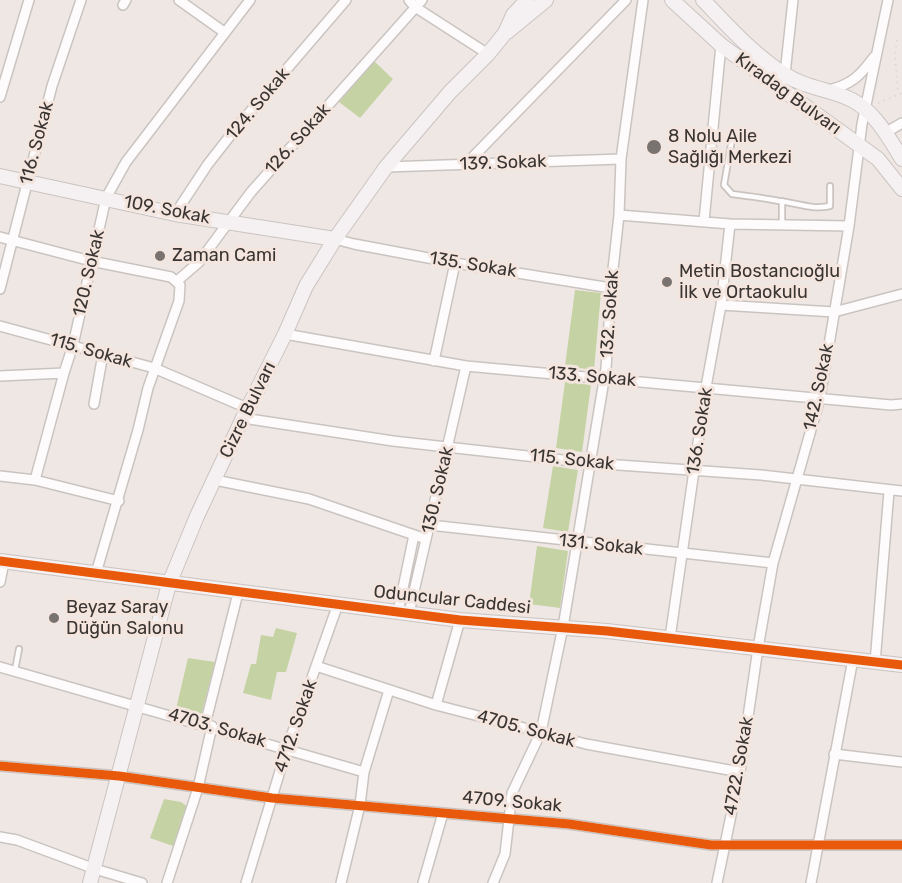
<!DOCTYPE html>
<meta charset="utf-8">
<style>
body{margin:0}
canvas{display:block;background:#efe7e3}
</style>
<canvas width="902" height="883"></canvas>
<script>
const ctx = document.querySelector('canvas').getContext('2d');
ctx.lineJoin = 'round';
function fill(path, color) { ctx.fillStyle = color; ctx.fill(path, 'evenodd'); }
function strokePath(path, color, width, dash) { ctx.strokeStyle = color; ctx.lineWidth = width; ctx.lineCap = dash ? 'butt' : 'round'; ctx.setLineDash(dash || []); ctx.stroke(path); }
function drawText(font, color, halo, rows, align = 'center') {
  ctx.font = font + ' Rubik,sans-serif'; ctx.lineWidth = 6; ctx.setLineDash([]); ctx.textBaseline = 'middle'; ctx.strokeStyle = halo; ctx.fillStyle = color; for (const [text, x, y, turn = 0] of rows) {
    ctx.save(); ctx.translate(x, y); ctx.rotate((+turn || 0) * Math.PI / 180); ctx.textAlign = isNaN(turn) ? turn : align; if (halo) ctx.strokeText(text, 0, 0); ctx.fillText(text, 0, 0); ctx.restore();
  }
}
fill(new Path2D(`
 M374,61L393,79L360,118L339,102Z
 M575,290L601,293L594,370L565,366Z
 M565,382L591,385L582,452L556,448Z
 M553,466L578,470L568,532L543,528Z
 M537,546L568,551L560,608L529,604Z
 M276,628L297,633L286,672H277L271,700L243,693L251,664H256L261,635L273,637Z
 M188,658L215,662L201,716L176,709Z
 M164,799L181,802L188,807L176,847L150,838Z`), '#c5d3a4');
const lane = new Path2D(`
 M732,139L724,185L732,194C748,196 764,198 779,201C797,203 812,210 830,206V186
 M782,225V201
 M15,670L19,649`);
const street = new Path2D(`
 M179,0L224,32
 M409,0L415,7L488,54
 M123,5L126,0
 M785,74L793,0
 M829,90C852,84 860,76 874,57
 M0,97L29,0
 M885,133L902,123
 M466,164L626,0
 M386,167L621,159
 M175,214L208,164L237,127L346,0
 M619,215L730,224L849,226
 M704,221L721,45
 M0,237L91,261L171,277L180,285L179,301L148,388L138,430L96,573
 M335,239L354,244L455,263L611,288
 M177,281L199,262L251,192L422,0
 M0,289L52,86L81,0
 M721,305L834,312L902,294
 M0,326L154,368L247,408
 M285,334L466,366L891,405L902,404
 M434,361L455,263
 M0,376L64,373
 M94,404L103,354
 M243,418L393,441L590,463L761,475L902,491
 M0,476L35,480L119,501
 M35,480L64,373L73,345L106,198L126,162L250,0
 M215,480L309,499L426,539
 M430,525L773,563
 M0,582L4,562
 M398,612L414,535
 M409,613L466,366
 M670,638L706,387L721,305L730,224
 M875,663L889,491
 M316,666L436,705L586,744L740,772
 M0,667L364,772
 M436,705L460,620
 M205,725L238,593
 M834,754L902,762
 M0,766L119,776L272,798L569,824L711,845H902
 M0,837L17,840L95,869L142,883
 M167,883L198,788L212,726
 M246,883L287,748L338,604
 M341,883L360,805L364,772L389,690
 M423,883L443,813
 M493,883L505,854L512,793L541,732L563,627L606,368L612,278L619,215L621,159L643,0
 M717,883L740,772L758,648L773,563L820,398L849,226L862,124L888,0
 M811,883L853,659`);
const secondary = new Path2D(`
 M672,0L721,45L878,159L902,189
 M703,0C729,27 753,54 784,74C807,89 831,89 852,100C875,112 889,138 902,159
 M507,32L546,0
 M0,176L175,214L335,239
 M0,561L460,620L607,631L902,665
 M90,883L169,584L197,516L243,418L285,334L306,286L335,239L386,167L450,92L488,54L505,33L513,15L527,0`);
strokePath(lane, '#cac4c1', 8);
strokePath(street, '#cac4c1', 12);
strokePath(secondary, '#cac4c1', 16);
strokePath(new Path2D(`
 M897,40L895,54L898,94
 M878,103L902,93`), '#d7d5d4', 1.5, [1.5, 4.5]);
strokePath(lane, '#fdfbfb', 4.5);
strokePath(street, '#fdfbfb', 9);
strokePath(secondary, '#f5f0f1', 14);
strokePath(new Path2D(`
 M0,561L460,620L607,631L902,665
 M0,766L119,776L272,798L569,824L711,845H902`), '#e8590c', 9);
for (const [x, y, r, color] of [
 [654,147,8,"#797370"],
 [160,256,6,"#797370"],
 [667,282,6,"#797370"],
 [54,618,6,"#797370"]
]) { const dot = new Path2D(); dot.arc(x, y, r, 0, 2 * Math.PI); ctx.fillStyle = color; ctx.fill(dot); strokePath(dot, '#f4e6de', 2); }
drawText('18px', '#3a3532', '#f4e6de', [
 ["Kıradag Bulvarı",788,94,36],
 ["124. Sokak",258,104,-50],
 ["126. Sokak",298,139,-48],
 ["116. Sokak",37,143,-75],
 ["139. Sokak",503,163,-2],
 ["109. Sokak",167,210,11],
 ["135. Sokak",473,265,9],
 ["120. Sokak",89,273,-77],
 ["132. Sokak",610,314,-86],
 ["115. Sokak",91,351,16],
 ["133. Sokak",592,377,5],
 ["142. Sokak",819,387,-78],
 ["Cizre Bulvarı",248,410,-64],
 ["136. Sokak",700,431,-81],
 ["115. Sokak",572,460,6],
 ["130. Sokak",438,490,-77],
 ["131. Sokak",601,545,6],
 ["Oduncular Caddesi",452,600,6],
 ["4712. Sokak",296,726,-71],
 ["4703. Sokak",217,728,16],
 ["4705. Sokak",526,729,15],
 ["4722. Sokak",739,766,-80],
 ["4709. Sokak",512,802,5]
]);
drawText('18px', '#3a3532', '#f4e6de', [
 ["8 Nolu Aile",668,137],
 ["Sağlığı Merkezi",668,158],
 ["Zaman Cami",172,256],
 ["Metin Bostancıoğlu",679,272],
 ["İlk ve Ortaokulu",679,293],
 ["Beyaz Saray",66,608],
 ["Düğün Salonu",66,629]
], 'left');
</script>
